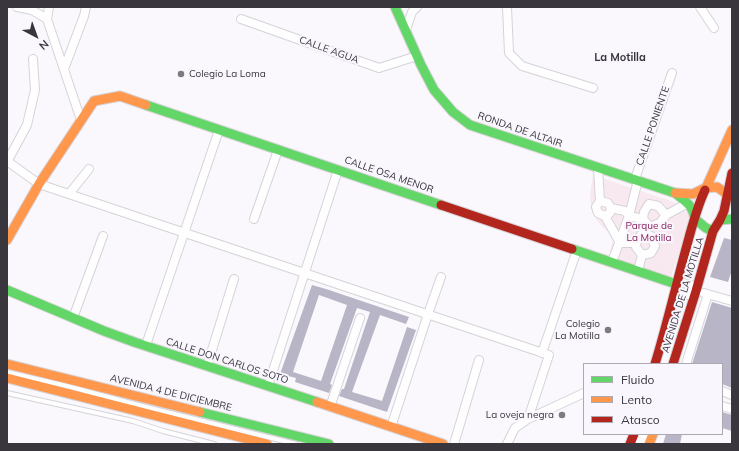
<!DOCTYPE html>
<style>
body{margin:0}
#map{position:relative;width:739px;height:451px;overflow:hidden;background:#faf8fc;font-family:Mulish,sans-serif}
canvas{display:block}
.frame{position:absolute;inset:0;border:8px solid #39363d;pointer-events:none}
.legend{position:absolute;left:583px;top:363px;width:140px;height:72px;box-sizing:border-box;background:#faf6fe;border:1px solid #ada9b1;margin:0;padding:5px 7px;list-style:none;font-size:12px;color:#39363d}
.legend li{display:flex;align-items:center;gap:8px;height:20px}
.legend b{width:20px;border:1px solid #ada9b1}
.north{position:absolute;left:16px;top:16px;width:40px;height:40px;-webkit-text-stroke:3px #faf6fe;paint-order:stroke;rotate:139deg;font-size:11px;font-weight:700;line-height:16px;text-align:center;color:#39363d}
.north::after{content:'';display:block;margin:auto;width:14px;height:18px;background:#39363d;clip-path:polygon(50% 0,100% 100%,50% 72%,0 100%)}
</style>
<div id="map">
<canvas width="739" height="451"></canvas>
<div class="frame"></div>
<ul class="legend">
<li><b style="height:5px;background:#63d668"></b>Fluido</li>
<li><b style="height:5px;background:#ff974d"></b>Lento</li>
<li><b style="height:5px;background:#b3261e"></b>Atasco</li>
</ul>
<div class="north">N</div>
</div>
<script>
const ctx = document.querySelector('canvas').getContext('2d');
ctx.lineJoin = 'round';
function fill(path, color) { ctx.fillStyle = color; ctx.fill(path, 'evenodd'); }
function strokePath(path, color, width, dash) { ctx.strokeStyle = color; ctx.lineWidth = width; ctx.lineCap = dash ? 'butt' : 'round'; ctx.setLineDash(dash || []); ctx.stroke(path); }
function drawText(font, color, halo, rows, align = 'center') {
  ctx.font = font + ' Mulish,sans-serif'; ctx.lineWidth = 4; ctx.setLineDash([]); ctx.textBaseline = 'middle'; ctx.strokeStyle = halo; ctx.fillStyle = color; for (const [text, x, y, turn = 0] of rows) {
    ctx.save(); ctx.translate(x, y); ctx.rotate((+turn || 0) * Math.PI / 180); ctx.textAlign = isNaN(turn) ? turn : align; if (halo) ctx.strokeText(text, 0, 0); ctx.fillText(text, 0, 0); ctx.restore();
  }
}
fill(new Path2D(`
 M593,175L674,202L691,216L671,277L616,259L610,251L614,237C606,230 597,223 593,213C588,203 591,186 593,175Z`), '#f8e9f0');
fill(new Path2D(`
 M724,238L732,240V270L728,282L710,277Z
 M312,285L326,289L409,317L406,324L380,315L352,392L382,401L407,327L416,330L387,412L339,396L342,389H344L370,312L357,308L330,384L332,385L329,393L295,382L296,378L280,374ZM319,295L347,305L321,381L293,372Z
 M712,302L732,308V388L722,384V364H692Z
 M722,412L732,415V431L722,428Z
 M666,434H682L680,444H663Z`), '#b7b5c6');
const lane = new Path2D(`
 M7,372L67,386L142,406L296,444
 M7,393L133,421L163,431L214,444`);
const street = new Path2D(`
 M17,7L32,10L47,19
 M49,7L47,19L81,120
 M507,7L509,53L522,66L593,88
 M700,7L714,28
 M241,19L379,68L417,56
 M406,30L412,12L417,7
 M64,69L84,16L86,7
 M7,161L39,184L549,355L528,419
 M7,162L27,125L35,90L33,59
 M598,168L600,201L596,207L598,213L605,216L610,213L611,208L608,203L600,201
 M635,179L672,73
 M69,194L89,169
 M611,208L625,211L629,216L643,219L650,227
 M605,216L620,243
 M254,219L278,150
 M643,219L644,212L649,204L658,206L666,215
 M650,227L660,223L666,215L688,203
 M643,233L651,236L655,246L651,253L642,255L636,247L637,239Z
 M620,243H636
 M612,262L629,216L638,180
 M638,271L642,255
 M684,283L691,285L696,291L688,295L680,292L676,284Z
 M704,293L732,301
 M73,318L103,236
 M146,345L219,130
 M542,353L577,250
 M686,364L708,294
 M207,366L234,279
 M268,386L338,170
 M722,391L732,395
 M722,406L732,409
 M330,407L360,318
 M391,427L428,314L441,277
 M642,434L646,436L653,434
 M454,444L479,360
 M507,444L515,428L528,419L584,393
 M630,444L637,441L644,444`);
const fast = new Path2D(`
 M395,7L421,65L434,90L453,112L470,125L675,193C686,202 692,204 695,219
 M146,105L441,205
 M695,219L706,228L713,231
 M720,220L732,219
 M572,249L676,284
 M7,290L104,331L134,342L317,402
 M200,412L329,444`);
const slow = new Path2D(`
 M705,190L732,130
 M675,193L693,194L705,188L717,187L727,194
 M7,240L39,184L94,101L120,96L146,105
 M7,364L200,412
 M7,378L267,444
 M317,402L443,444
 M649,444L653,434`);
const jam = new Path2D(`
 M441,205L572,249
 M655,364C667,325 676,285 687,245C692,226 697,207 705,190
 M673,364L696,291L713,231L720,220L724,211L732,173
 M630,444L634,434`);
strokePath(lane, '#d6d3d8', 6);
strokePath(street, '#d6d3d8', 10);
strokePath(fast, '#d6d3d8', 11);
strokePath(slow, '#d6d3d8', 11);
strokePath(jam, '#d6d3d8', 11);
strokePath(lane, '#fefeff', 4);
strokePath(street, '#fefeff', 8);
strokePath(fast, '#63d668', 9);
strokePath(slow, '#ff974d', 9);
strokePath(jam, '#b3261e', 9);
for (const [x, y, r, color] of [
 [181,74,4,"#7d7a80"],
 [608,330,4,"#7d7a80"],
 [562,415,4,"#7d7a80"]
]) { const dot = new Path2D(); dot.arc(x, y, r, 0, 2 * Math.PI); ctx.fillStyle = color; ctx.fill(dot); strokePath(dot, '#faf6fe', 1.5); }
drawText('10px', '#39363d', '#faf6fe', [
 ["CALLE AGUA",329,50,20],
 ["CALLE PONIENTE",653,126,-71],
 ["RONDA DE ALTAIR",520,130,19],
 ["CALLE OSA MENOR",389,175,19],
 ["AVENIDA DE LA MOTILLA",683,295,-73],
 ["CALLE DON CARLOS SOTO",227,361,18],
 ["AVENIDA 4 DE DICIEMBRE",171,393,14]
]);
drawText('10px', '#39363d', '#faf6fe', [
 ["Colegio La Loma",189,74,"left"],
 ["Colegio",600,324],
 ["La Motilla",600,336],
 ["La oveja negra",554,415]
], 'right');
drawText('10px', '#862059', '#faf6fe', [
 ["Parque de",649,226],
 ["La Motilla",649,238]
]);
drawText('bold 11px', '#39363d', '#faf6fe', [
 ["La Motilla",620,58]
]);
</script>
